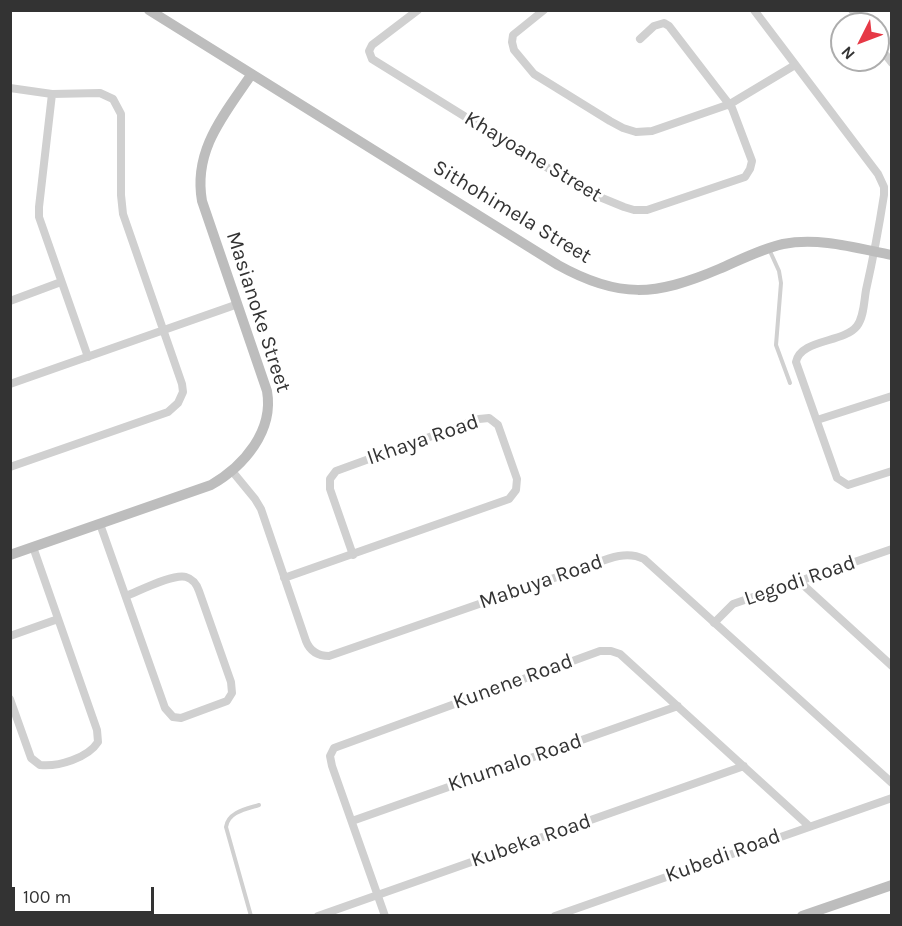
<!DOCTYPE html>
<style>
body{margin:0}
#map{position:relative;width:902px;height:926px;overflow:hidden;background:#fff;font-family:Karla,sans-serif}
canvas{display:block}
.frame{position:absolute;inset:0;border:12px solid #333;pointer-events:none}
.north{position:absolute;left:830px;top:12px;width:60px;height:60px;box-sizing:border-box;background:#fff;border:2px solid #adadad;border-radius:50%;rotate:228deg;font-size:16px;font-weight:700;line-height:24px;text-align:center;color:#333}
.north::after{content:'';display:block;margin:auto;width:21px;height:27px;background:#e63946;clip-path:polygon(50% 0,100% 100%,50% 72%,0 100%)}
.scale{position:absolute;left:12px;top:887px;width:142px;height:27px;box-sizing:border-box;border:3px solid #333;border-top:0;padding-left:8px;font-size:18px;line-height:21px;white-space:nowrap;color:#333;-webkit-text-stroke:4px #fff;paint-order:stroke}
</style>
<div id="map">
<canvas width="902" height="926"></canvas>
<div class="frame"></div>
<div class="north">N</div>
<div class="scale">100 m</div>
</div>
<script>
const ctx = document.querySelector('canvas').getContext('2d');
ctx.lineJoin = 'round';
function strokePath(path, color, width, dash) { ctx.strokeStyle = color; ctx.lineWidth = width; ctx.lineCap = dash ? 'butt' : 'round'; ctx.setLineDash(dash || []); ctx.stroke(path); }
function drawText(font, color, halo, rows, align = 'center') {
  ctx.font = font + ' Karla,sans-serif'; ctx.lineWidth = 6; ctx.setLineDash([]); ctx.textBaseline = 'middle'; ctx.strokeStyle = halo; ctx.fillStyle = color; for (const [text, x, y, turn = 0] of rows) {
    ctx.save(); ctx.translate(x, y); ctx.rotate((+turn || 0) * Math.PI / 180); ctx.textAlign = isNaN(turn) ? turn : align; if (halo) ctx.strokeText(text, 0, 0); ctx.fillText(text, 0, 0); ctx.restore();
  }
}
strokePath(new Path2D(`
 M769,249L779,271L781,283L776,345L790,383
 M251,916L226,827C228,812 246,809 259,805`), '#d0d0d0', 4);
strokePath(new Path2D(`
 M418,10L372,45L369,51L372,59L585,191L624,207L634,210H647L745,177L750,169L752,161L732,108L669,26L664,23L654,26L640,39
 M544,10L513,35L512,42L514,50L534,74L610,121L623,128L636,132L652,131L730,104L795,65
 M754,10L878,174L884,187V195C879,227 873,259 866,290C864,301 864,317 857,326C844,343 800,339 796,362L837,478L848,485L892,471
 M852,10L862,24
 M878,45L892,63
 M10,88L52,94L100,93L113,99L121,114V195L123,214L182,384L183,392L178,403L168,412L10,467
 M52,94L39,207V217L88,357
 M10,301L61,282
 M10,384L238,304
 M817,420L892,396
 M232,471L255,499L261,509L306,641C310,651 317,656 329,656L583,568C603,561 624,549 644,559L892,783
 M100,524L165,708L173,717L181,718L227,701L232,693L231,682L199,591C197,585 193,579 186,577C174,573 139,591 126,596
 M284,578L509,499L516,490L517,479L498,425L489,418L479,419L336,471L330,479V489L353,555
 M800,582L892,666
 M714,623L733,604L892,549
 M10,636L58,619
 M10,699L31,758L40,765C58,767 88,758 98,742L97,730L33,547
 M352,821L678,706
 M318,916L744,766
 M385,916L332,766L330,756L334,748L600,651H611L620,654L809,826
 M555,916L892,798`), '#d0d0d0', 8);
strokePath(new Path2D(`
 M149,10L558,265C619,299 656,296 719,269C740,260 761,249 783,244C819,237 856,248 892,255
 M10,555L211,485C244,466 274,431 267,391L202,201C193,150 224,115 251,75
 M802,916L892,885`), '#bdbdbd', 10);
drawText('21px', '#333', '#fff', [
 ["Khayoane Street",533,157,31],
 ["Sithohimela Street",512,212,31],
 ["Masianoke Street",258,312,72],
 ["Ikhaya Road",423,440,-19],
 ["Legodi Road",800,581,-19],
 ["Mabuya Road",541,582,-19],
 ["Kunene Road",513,682,-20],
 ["Khumalo Road",515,763,-19],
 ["Kubeka Road",531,841,-19],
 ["Kubedi Road",723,856,-20]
]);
</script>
